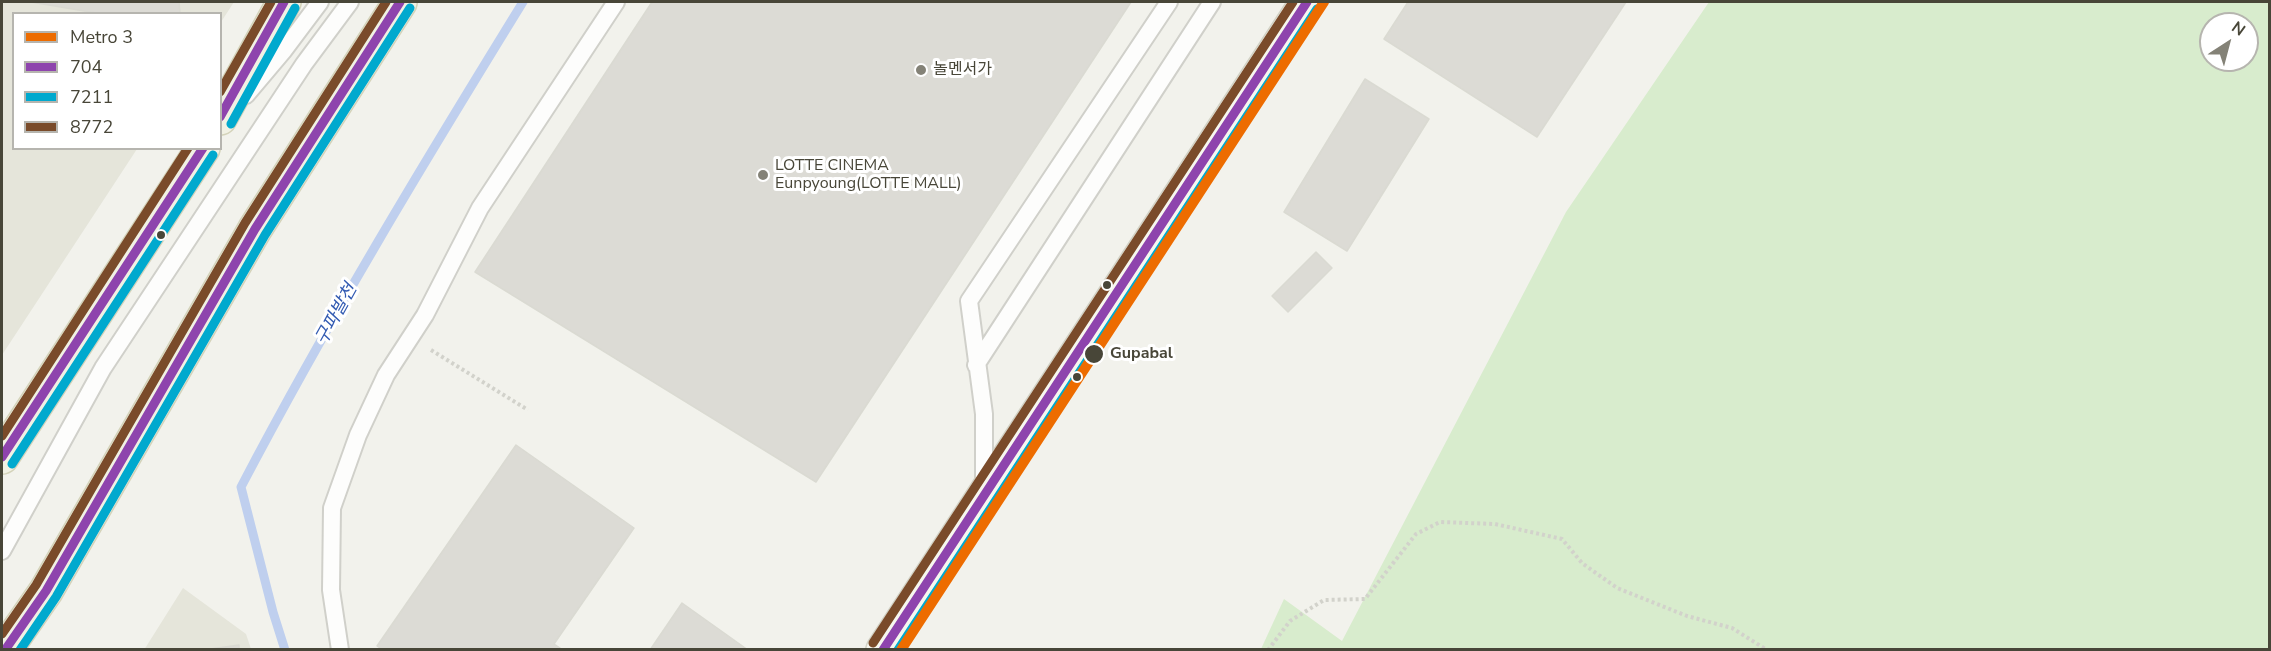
<!DOCTYPE html>
<meta charset="utf-8">
<style>
body{margin:0}
#map{position:relative;width:2271px;height:651px;overflow:hidden;background:#f2f2ec;font-family:"Nunito Sans",sans-serif}
canvas{display:block}
.frame{position:absolute;inset:0;border:3px solid #484638;pointer-events:none}
.legend{position:absolute;left:12px;top:12px;width:210px;height:138px;box-sizing:border-box;background:#fff;border:2px solid #b6b5af;margin:0;padding:8px 10px;list-style:none;font-size:18px;color:#484638}
.legend li{display:flex;align-items:center;gap:12px;height:30px}
.legend b{width:30px;border:2px solid #b6b5af}
.north{position:absolute;left:2199px;top:12px;width:60px;height:60px;box-sizing:border-box;background:#fff;border:2px solid #b6b5af;border-radius:50%;rotate:36deg;font-size:16px;font-weight:700;line-height:24px;text-align:center;color:#484638}
.north::after{content:'';display:block;margin:auto;width:21px;height:27px;background:#848277;clip-path:polygon(50% 0,100% 100%,50% 72%,0 100%)}
</style>
<div id="map">
<canvas width="2271" height="651"></canvas>
<div class="frame"></div>
<ul class="legend">
<li><b style="height:8px;background:#ed6c00"></b>Metro 3</li>
<li><b style="height:8px;background:#8e44ad"></b>704</li>
<li><b style="height:8px;background:#00a9ce"></b>7211</li>
<li><b style="height:8px;background:#7a4b2a"></b>8772</li>
</ul>
<div class="north">N</div>
</div>
<script>
const ctx = document.querySelector('canvas').getContext('2d');
ctx.lineJoin = 'round';
function fill(path, color) { ctx.fillStyle = color; ctx.fill(path, 'evenodd'); }
function strokePath(path, color, width, dash) { ctx.strokeStyle = color; ctx.lineWidth = width; ctx.lineCap = dash ? 'butt' : 'round'; ctx.setLineDash(dash || []); ctx.stroke(path); }
function drawText(font, color, halo, rows, align = 'center') {
  ctx.font = font + ' "Nunito Sans","Noto Sans KR",sans-serif'; ctx.lineWidth = 6; ctx.setLineDash([]); ctx.textBaseline = 'middle'; ctx.strokeStyle = halo; ctx.fillStyle = color; for (const [text, x, y, turn = 0] of rows) {
    ctx.save(); ctx.translate(x, y); ctx.rotate((+turn || 0) * Math.PI / 180); ctx.textAlign = isNaN(turn) ? turn : align; if (halo) ctx.strokeText(text, 0, 0); ctx.fillText(text, 0, 0); ctx.restore();
  }
}
fill(new Path2D(`
 M2,2H234L221,22L220,14H14V148L137,149L2,355Z
 M183,588L246,634L251,649L144,650Z`), '#e5e5da');
fill(new Path2D(`
 M1709,2H2269V649H1261L1284,599L1342,641L1566,212ZM2211,24H2247V60H2211Z`), '#d8eccd');
strokePath(new Path2D(`
 M285,650L273,612L241,487C328,321 425,161 523,2`), '#bfcfee', 9);
const building = new Path2D(`
 M31,2H179L180,14H102Z
 M652,2H1131L816,482L475,272Z
 M1408,2H1626L1537,137L1384,39Z
 M1365,79L1429,119L1347,251L1284,212Z
 M1316,252L1332,268L1288,312L1272,296Z
 M516,445L634,528L554,644L563,650H383L377,646Z
 M682,603L748,650H650Z
 M239,645V650H203Z`);
fill(building, '#dcdbd5');
strokePath(building, '#dadad2', 1.5);
const lane = new Path2D(`
 M246,95L284,50L320,2
 M976,365L1212,2
 M984,488V414L969,301L1169,2
 M2,551L103,368L304,64L350,2
 M340,650L331,590L332,508L358,435L386,375L425,315L480,208L616,2`);
const secondary = new Path2D(`
 M883,650L1307,2`);
const primary = new Path2D(`
 M220,118L284,2
 M2,457L203,148
 M5,650L46,591L255,229L400,2`);
strokePath(lane, '#d0d0ca', 20);
strokePath(secondary, '#d2d2c5', 36);
strokePath(primary, '#d4d3ba', 36);
strokePath(new Path2D(`
 M431,350L528,410
 M1268,650L1290,621L1324,600L1365,599L1416,534L1440,522L1495,524L1562,539L1582,563L1617,588L1687,616L1732,628L1767,650`), '#d2d2cb', 4, [3, 3]);
strokePath(lane, '#fdfdfc', 16);
strokePath(secondary, '#f7f7ef', 33);
strokePath(primary, '#f1f1e4', 33);
strokePath(new Path2D(`
 M220,117L284,2
 M2,457L203,148
 M5,650L46,591L255,229L400,2
 M883,650L1307,2`), '#8e44ad', 9);
strokePath(new Path2D(`
 M231,124L295,8
 M12,464L213,155
 M20,650L56,597L265,235L410,8
 M898,650L1317,9`), '#00a9ce', 9);
strokePath(new Path2D(`
 M220,92L271,2
 M2,436L188,148
 M2,634L36,585L245,223L386,2
 M873,643L1293,2`), '#7a4b2a', 9);
strokePath(new Path2D(`
 M901,650L1324,2`), '#ed6c00', 10);
for (const [x, y, r, color] of [
 [921,70,6,"#848277"],
 [763,175,6,"#848277"],
 [161,235,5,"#484638"],
 [1107,285,5,"#484638"],
 [1094,354,10,"#484638"],
 [1077,377,5,"#484638"]
]) { const dot = new Path2D(); dot.arc(x, y, r, 0, 2 * Math.PI); ctx.fillStyle = color; ctx.fill(dot); strokePath(dot, '#fff', 2); }
drawText('16px', '#484638', '#fff', [
 ["놀멘서가",933,70],
 ["LOTTE CINEMA",775,166],
 ["Eunpyoung(LOTTE MALL)",775,184]
], 'left');
drawText('bold 16px', '#484638', '#fff', [
 ["Gupabal",1110,354]
], 'left');
drawText('italic 18px', '#335bb2', '#fff', [
 ["구파발천",337,315,-61]
]);
</script>
